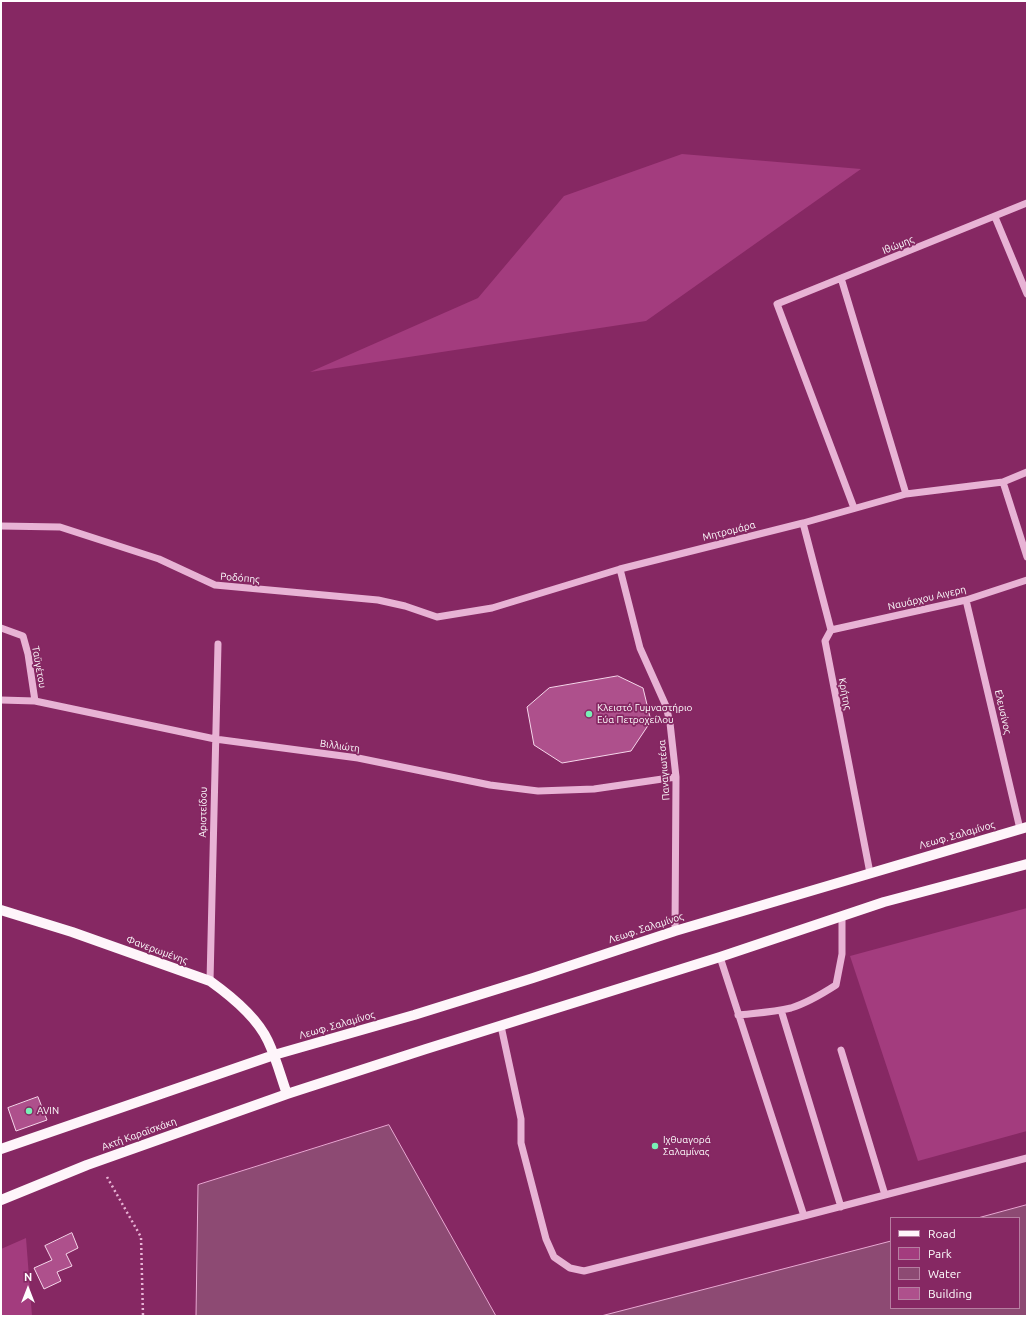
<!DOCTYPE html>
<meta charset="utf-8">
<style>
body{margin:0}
#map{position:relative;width:1028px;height:1317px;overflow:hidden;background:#862863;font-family:Ubuntu,sans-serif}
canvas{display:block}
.frame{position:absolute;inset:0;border:2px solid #fff;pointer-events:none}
.legend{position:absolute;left:890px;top:1217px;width:130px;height:92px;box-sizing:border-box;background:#862863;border:1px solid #b67ea1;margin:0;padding:5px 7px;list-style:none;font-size:12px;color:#fff}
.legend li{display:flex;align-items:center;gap:8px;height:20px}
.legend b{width:20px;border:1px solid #b67ea1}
.north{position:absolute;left:8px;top:1269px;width:40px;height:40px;-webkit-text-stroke:3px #862863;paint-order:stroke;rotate:0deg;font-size:11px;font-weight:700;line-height:16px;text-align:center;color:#fff}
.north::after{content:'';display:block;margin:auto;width:14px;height:18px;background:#fff;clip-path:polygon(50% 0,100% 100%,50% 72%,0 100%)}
</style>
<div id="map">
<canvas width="1028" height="1317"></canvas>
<div class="frame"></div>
<ul class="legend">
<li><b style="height:5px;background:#fef5fa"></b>Road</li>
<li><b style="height:11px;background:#a33c7e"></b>Park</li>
<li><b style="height:11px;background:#8d4a73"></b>Water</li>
<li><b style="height:11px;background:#ae508c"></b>Building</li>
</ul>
<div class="north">N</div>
</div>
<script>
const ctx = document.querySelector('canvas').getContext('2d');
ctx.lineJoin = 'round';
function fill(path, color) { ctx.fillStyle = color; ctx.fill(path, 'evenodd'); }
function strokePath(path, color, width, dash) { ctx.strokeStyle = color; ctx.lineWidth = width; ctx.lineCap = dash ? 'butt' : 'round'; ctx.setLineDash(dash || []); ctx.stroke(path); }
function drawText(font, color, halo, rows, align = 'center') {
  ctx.font = font + ' Ubuntu,sans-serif'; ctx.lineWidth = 3.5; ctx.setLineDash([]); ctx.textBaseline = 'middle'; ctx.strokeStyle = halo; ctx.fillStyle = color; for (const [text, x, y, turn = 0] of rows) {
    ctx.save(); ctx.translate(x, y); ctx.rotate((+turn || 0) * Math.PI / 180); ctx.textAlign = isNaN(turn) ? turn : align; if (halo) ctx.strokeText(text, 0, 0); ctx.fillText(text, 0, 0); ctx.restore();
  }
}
fill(new Path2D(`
 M682,154L861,169L646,321L310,372L478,298L564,196Z
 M1027,908V1131L918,1161L850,956Z
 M26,1238L32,1316H1V1249Z`), '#a33c7e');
const water = new Path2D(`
 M389,1125L496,1316H196L198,1185Z
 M1027,1205V1316H601L891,1241V1308H1019V1218H978Z`);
fill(water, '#8d4a73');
strokePath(water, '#e8a8d2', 1);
const building = new Path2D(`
 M618,676L643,688L651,721L631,751L562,763L534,745L527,707L549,688Z
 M38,1097L47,1120L16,1131L8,1108Z
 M72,1233L78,1248L66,1254L72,1266L57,1272L61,1281L44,1289L34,1268L52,1260L45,1246Z`);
fill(building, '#ae508c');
strokePath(building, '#f6d7eb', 1);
strokePath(new Path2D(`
 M107,1177L141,1237L143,1316`), '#e8b3d5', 2.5, [2, 3]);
strokePath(new Path2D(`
 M995,217L1027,294
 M841,278L906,494
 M1003,482L1027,557
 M854,508L777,304L1027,203
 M803,523L831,630L825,641L870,873
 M1,526L60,527L159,559L215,585L378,600L405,606L437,617L492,608L620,569L803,523L906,494L1003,482L1027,472
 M620,569L640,648L666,706L670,723L676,777L675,931
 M966,600L1020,829
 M1,628L23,636L28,654L35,701
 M831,630L966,600L1027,580
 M1,700L35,701L215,739L358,758L490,785L538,791L594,789L676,777
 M720,957L804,1216
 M210,981L218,644
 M781,1010L841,1207
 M738,1015C756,1013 774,1012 791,1008C807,1003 822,994 836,985L842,954V916
 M501,1026L521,1119V1143L546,1239L554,1257L570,1268L584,1271L804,1216L1027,1158
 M841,1050L885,1195`), '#e8b3d5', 7);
strokePath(new Path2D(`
 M1,910L72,932L210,981C231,996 257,1017 268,1041C276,1058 281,1077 287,1094
 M1,1149L274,1055L414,1015L533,978L675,931L1027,827
 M1,1200L87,1165L287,1094L426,1049L720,957L884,902L1027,864`), '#fef5fa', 10);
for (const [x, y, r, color] of [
 [589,714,4,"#79f0b7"],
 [29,1111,4,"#79f0b7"],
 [655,1146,4,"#79f0b7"]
]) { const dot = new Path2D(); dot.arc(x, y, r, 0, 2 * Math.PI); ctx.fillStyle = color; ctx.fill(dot); strokePath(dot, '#862863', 1.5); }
drawText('10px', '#fff', '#862863', [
 ["Ιθώμης",898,245,-22],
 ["Μητρομάρα",729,531,-14],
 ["Ροδόπης",240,578,5],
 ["Ναυάρχου Αιγερη",927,598,-13],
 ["Ταϋγέτου",39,667,80],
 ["Κρήτης",845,694,79],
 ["Ελευσίνος",1003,712,77],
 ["Βιλλιώτη",340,746,8],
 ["Παναγιωτέσα",664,770,-94],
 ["Αριστείδου",203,812,-89],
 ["Λεωφ. Σαλαμίνος",957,835,-16],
 ["Λεωφ. Σαλαμίνος",646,928,-18],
 ["Φανερωμένης",157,950,20],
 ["Λεωφ. Σαλαμίνος",337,1025,-16],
 ["Ακτή Καραϊσκάκη",139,1134,-20]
]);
drawText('10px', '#fff', '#862863', [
 ["Κλειστό Γυμναστήριο",597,708],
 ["Εύα Πετροχείλου",597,720],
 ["AVIN",37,1111],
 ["Ιχθυαγορά",663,1140],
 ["Σαλαμίνας",663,1152]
], 'left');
</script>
